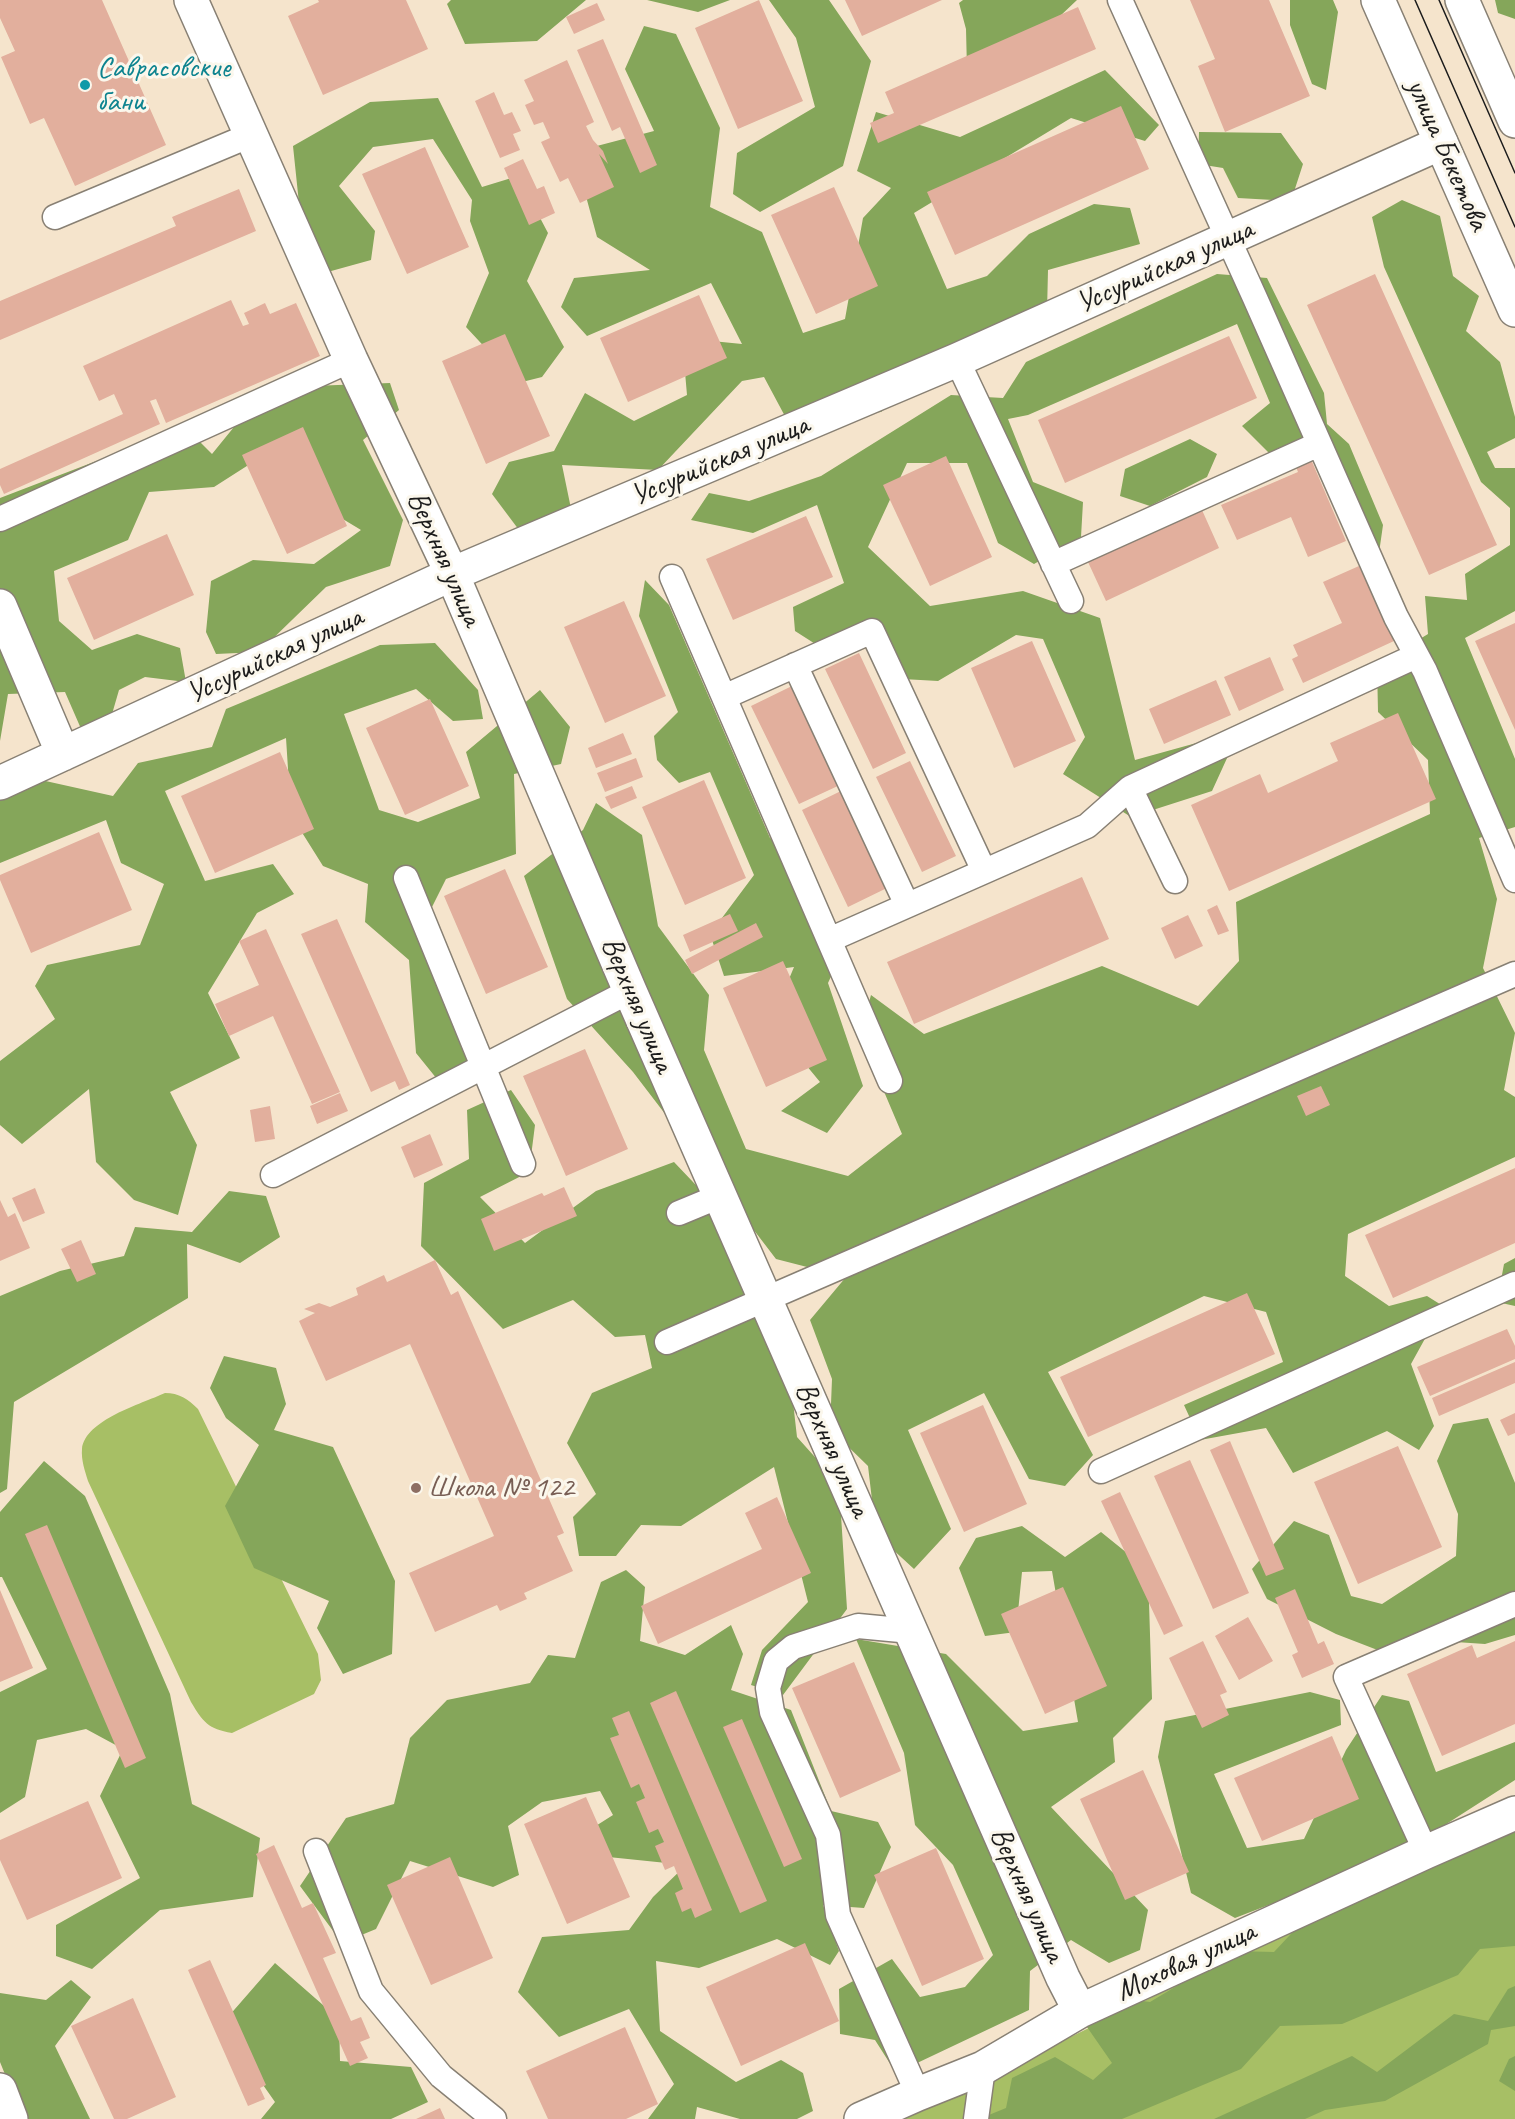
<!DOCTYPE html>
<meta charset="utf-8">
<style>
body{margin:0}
canvas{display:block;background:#f5e4cc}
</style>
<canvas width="1515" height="2119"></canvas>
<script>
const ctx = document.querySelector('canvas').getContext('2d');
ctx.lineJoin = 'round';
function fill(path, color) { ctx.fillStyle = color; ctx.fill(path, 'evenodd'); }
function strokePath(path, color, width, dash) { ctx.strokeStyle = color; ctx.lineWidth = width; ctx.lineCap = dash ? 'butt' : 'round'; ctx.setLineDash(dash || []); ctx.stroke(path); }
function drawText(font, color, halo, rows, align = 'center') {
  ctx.font = font + ' Caveat,sans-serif'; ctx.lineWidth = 6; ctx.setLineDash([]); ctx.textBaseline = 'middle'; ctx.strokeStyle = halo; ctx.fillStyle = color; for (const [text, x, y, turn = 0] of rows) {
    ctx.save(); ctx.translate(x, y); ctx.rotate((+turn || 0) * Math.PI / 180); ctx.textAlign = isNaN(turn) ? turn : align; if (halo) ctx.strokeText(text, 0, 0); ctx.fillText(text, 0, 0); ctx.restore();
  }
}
fill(new Path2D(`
 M165,1393C179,1393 188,1399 198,1409L318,1654L321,1680L314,1694L232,1733C208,1729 203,1722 191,1702L88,1481C85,1471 81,1460 82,1449C85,1420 141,1404 165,1393Z
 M1515,1825V2119H889L999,2072L1428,1862Z`), '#a7bf65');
fill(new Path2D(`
 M451,0H586L537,41L465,44L447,4Z
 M647,0H730L698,12Z
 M769,0H829L871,61L843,166L760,212L733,194L737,153L815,107L796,38Z
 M963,0H1077L1020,54L967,70L966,29L959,3Z
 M1290,0H1333L1338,12L1326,90L1312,84L1290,25Z
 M1495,0H1515V19L1498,13Z
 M644,26L676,34L720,128L710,207L762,232L803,333L845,319L863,218L891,188L857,171L876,112L960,137L1105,70L1159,125L1145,141L1071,118L914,213L947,289L987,276L1029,234L1094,204L1130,208L1140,244L1048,270L1047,312L977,335L881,412L787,420L764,377L742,381L658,470L562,465L575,528L531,546L492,494L509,462L554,451L585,393L634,421L687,395L682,338L742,344L711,283L587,336L561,307L574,278L650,270L597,237L574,152L654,131L625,69Z
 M438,98L482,187L518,176L548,233L527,281L564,347L542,377L518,383L466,327L489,273L470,221L472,200L433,139L373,147L339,186L375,231L371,260L324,273L302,232L293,146L370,102Z
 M1199,132L1281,133L1303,164L1291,201L1238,198L1223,168L1198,164Z
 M1402,200L1440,216L1453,276L1479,296L1466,331L1500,362L1515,417V438L1487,452L1495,468H1515V611L1465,638L1515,759V827L1479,838L1497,899L1483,968L1515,1033L1504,1090L1515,1097V1157L1348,1234L1345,1276L1389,1306L1427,1296L1443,1306L1411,1364L1434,1426L1419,1450L1387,1431L1293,1473L1266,1428L1200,1440L1184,1405L1283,1362L1266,1312L1204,1296L1048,1372L1093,1455L1065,1486L1029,1479L984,1393L908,1430L951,1529L914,1569L876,1534L868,1466L830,1429L832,1379L810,1320L846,1277L776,1259L633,1072L567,999L524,876L583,830L596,803L642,835L658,926L709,995L704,1050L746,1149L848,1176L902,1134L860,1035L871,995L924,1034L1102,966L1198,1006L1239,961L1236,902L1430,814L1428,760L1378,712L1377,665L1428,634L1425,596L1467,600L1465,574L1510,545V508L1481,482L1384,267L1372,217Z
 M1217,274L1267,278L1324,393L1327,424L1349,444L1383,525L1379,553L1355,555L1321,459L1271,455L1242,426L1270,403L1237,324L1028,415L1008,419L1033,482L1083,502L1081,537L1034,564L998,543L967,463H907L868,547L930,606L1023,591L1100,618L1135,760L1200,742L1228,756L1212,791L1131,817L1063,774L1085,737L1043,639L1016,635L938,681L885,678L865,645L831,654L795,631L793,607L844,583L817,505L753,533L691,520L709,493L749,501L821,476L951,395L1003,398L1026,362Z
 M390,383L399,410L363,440L403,520L390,566L326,587L259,652L216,654L206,632L211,581L253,560L314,564L361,530L313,501L275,448L214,487L149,492L128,540L54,571L59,621L92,650L137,634L180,648L186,682L145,677L119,690L110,721L82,731L65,692L8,694L0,741V498L185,427L212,454L247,411L312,386Z
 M1190,439L1217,454L1207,477L1150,506L1120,496L1125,469Z
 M645,580L669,605L770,838L808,859L845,946L828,983L863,1086L827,1133L781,1111L820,1082L792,1048L775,1013L794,967L724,976L710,934L754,875L710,772L679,783L657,760L654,736L678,712L639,616Z
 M435,643L478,690L483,719L453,721L416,689L344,714L379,810L418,822L480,798L466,752L540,690L570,727L561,764L514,774L516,854L446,879L426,919L478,1022L472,1074L437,1079L416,1053L409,960L365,922L368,884L323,866L291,815L286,738L165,791L205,881L273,864L294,894L257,913L208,993L240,1058L170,1092L197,1145L178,1215L134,1200L96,1162L89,1089L22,1144L0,1125V1061L55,1019L35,986L47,965L140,945L164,884L121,863L106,820L0,863V793L32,778L113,796L138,763L212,747L226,709L380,645Z
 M511,1090L535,1125L529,1172L480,1197L525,1243L596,1191L674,1162L750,1242L789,1367L797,1437L839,1484L847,1609L783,1695L751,1685L762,1650L808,1602L774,1467L681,1526L641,1525L616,1556H579L573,1517L596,1494L567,1443L592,1393L652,1368L645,1335L615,1337L573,1300L503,1329L421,1246L424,1183L469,1159L467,1110Z
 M229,1191L266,1196L280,1237L240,1263L187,1244L188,1298L14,1402L7,1489L0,1493V1296L60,1271L124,1256L135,1227L192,1232Z
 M1515,1258V1306L1497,1302L1504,1264Z
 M224,1356L276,1368L286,1404L274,1430L333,1447L395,1581L392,1654L343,1674L317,1628L329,1601L254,1568L225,1506L259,1445L226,1418L210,1388Z
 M1488,1418L1515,1483V1635L1485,1644L1441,1641L1406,1661L1336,1634L1267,1599L1252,1569L1294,1521L1329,1535L1351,1596L1382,1604L1456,1556L1458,1514L1437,1461L1453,1424Z
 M44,1461L85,1496L170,1694L192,1804L260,1838L253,1897L160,1910L92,1969L56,1956V1925L140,1878L100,1796L123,1749L86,1729L37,1740L25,1797L0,1813V1692L47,1669L2,1577H0V1512Z
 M1022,1526L1065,1557L1101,1532L1148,1570L1152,1699L1113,1738L1115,1762L1051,1807L1148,1910L1140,1950L1109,1963L1071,1940L1030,1971L1029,2010L896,2073L875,2040L840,2034L839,1989L892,1959L920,1997L965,1987L993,1955L953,1865L915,1825L904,1753L856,1639L946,1654L1023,1731L1078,1722L1052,1571L1022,1572L1016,1632L985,1636L959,1568L976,1538Z
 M626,1570L645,1587L640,1641L685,1655L731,1625L743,1654L731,1690L791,1710L831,1811L878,1822L891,1847L864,1908L823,1905L839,1951L830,1965L777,1939L699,1968L656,1961L660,2031L736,2082L781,2060L803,2073L813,2111L797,2119H740L697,2107L695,2119H648L674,2084L629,2009L559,2037L518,1992L542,1937L629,1930L653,1897L686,1865L589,1855L580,1836L613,1815L600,1791L542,1802L508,1826L519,1875L493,1887L410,1861L376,1929L342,1943L300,1886L346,1818L394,1804L410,1738L447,1700L530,1683L548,1655L575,1658L601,1582Z
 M1310,1692L1340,1700L1341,1725L1214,1774L1247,1848L1304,1839L1346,1750L1382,1695L1409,1701L1436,1772L1515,1742V1780L1398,1855L1235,1918L1191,1893L1158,1757L1165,1721Z
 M1515,1828V1946L1480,1949L1458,1975L1342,2024L1280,2026L1241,2069L1122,2119H979L1006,2108L1012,2078L1055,2057L1093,2080L1112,2063L1087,2027L1090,1994L1150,2002L1235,1951L1274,1952L1304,1920Z
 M275,1963L339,2019L340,2061L411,2067L428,2102L391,2119H261L275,2102L221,2025Z
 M71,1980L91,1997L55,2046L90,2119H23L0,2062V1993L46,2000Z
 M1515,1986V2026L1491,2030L1488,2044L1385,2101L1325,2110L1305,2119H1214L1352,2056L1377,2072L1454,2014L1488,2021L1508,1989Z
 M1515,2056V2091L1499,2081L1509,2059Z`), '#85a65a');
fill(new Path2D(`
 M0,0H102L166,145L75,186L44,118L30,124L1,57L15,51L0,18Z
 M318,0H406L428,49L323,95L288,16L319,2Z
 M759,0L803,101L738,129L695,28Z
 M845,0H942L862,36Z
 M1190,0H1269L1310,96L1225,132L1198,66L1215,59Z
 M597,3L605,20L574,34L566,17Z
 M1078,7L1096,49L878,143L870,123L894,113L885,92Z
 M603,39L657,165L640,173L620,127L612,131L577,50Z
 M567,60L594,122L586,126L593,140L603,151L608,164L599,154L614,187L580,203L568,178L560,182L541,142L550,138L543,122L534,125L525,105L534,101L524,80Z
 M494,92L504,115L512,112L521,131L513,134L520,150L500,158L475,101Z
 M1121,106L1149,169L955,255L927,192Z
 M425,147L469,247L407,274L362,174Z
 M523,159L537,189L544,186L555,213L529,225L504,168Z
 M834,187L878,286L816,314L771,215Z
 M239,189L256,231L0,340V301L176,226L172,217Z
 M1375,274L1497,545L1429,575L1307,305Z
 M699,295L727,358L628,402L600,338Z
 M231,300L243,326L249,324L244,313L265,303L270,314L296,303L320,356L166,423L156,399L150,401L160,424L4,494L0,485V469L123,414L114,394L99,401L83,366Z
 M505,334L550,436L486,464L442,361Z
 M1229,336L1257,398L1065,483L1038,420Z
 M303,427L347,526L287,554L242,455Z
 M1307,450L1346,541L1308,557L1291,517L1237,540L1221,505L1298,472L1292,457Z
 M946,456L992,557L930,586L883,485Z
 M1202,510L1219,548L1106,601L1088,562Z
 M806,516L833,577L733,620L706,559Z
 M167,534L194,595L94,640L67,578Z
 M1359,566L1394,641L1303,683L1292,659L1298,656L1293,645L1342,623L1323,582Z
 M624,601L666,696L605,723L564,627Z
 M1515,623V730L1475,641Z
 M1032,641L1076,741L1014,768L971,668Z
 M859,653L906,753L873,769L825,669Z
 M1270,657L1284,690L1239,711L1224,677Z
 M1216,680L1231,715L1164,744L1149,709Z
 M792,686L840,785L799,804L751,706Z
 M430,699L469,786L405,815L366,728Z
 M1398,713L1436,799L1229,891L1191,805L1260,774L1268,793L1338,761L1330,743Z
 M623,733L632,754L596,768L588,748Z
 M280,752L314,829L215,873L181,796Z
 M636,758L643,777L605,792L597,773Z
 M910,761L956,856L922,872L876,777Z
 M704,780L746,878L685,905L642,807Z
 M632,786L637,798L611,809L605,797Z
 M843,790L889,887L848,907L802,810Z
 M99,832L132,910L31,953L0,880V875Z
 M505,869L548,967L486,994L444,896Z
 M1082,877L1109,939L914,1024L887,962Z
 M1217,905L1229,931L1218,935L1207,910Z
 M730,914L738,931L690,952L683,935Z
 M1188,915L1203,946L1175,959L1161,928Z
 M337,919L410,1085L399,1090L395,1081L371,1092L301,934Z
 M756,923L763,937L692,974L685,960Z
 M266,929L340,1092L312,1104L273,1016L229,1036L215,1004L259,985L239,941Z
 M783,961L827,1060L766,1087L723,988Z
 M585,1049L628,1149L566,1176L523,1076Z
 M1321,1086L1330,1105L1306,1116L1297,1096Z
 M340,1093L348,1111L317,1124L310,1106Z
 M270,1106L275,1139L255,1142L250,1110Z
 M430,1134L443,1165L414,1178L401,1147Z
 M1515,1168V1243L1393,1298L1365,1235Z
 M564,1187L577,1216L494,1251L481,1219L542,1193L544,1196Z
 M35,1188L45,1213L23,1222L12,1198Z
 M0,1200L8,1217L15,1213L30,1248L0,1261Z
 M81,1240L96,1274L77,1282L61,1249Z
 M435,1260L451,1295L458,1291L564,1533L557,1536L573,1571L524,1593L527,1599L500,1611L497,1605L435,1632L409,1573L494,1536L410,1344L326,1381L299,1321L315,1313L304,1309L319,1303L330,1307L358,1295L356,1288L384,1275L387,1282Z
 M1247,1293L1275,1354L1088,1437L1060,1377Z
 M1507,1329L1515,1346V1359L1430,1396L1417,1367Z
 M1515,1362V1383L1439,1416L1432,1398Z
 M983,1405L1027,1504L964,1532L920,1433Z
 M1515,1413V1433L1508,1436L1500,1420Z
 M1230,1441L1284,1569L1266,1576L1210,1450Z
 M1398,1446L1442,1547L1358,1584L1314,1482Z
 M1190,1460L1249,1593L1213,1609L1154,1476Z
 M1120,1492L1183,1626L1164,1635L1101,1501Z
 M777,1497L811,1573L658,1644L641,1606L762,1549L745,1513Z
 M47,1525L146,1758L125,1768L25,1534Z
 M1063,1587L1107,1686L1045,1714L1001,1614Z
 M1295,1589L1318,1644L1324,1641L1334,1664L1302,1678L1292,1655L1298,1652L1275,1598Z
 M0,1590L33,1668L0,1682Z
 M1248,1617L1273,1661L1239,1680L1215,1636Z
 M1203,1641L1227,1692L1220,1695L1229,1715L1202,1728L1169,1658Z
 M1515,1641V1724L1442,1756L1407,1674L1472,1645L1477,1658Z
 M854,1662L901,1771L840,1798L792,1688Z
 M676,1691L767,1901L740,1913L650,1703Z
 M629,1711L712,1910L695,1918L691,1908L682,1912L675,1893L683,1889L674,1866L665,1870L655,1846L664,1842L658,1829L649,1833L636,1802L645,1798L639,1784L631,1788L610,1738L619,1735L612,1718Z
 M742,1719L802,1859L784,1867L723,1727Z
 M1332,1736L1359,1799L1262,1841L1234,1778Z
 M1143,1770L1189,1872L1125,1900L1080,1799Z
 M586,1797L630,1897L567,1924L524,1824Z
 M88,1801L122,1878L27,1920L0,1860V1840Z
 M274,1845L302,1908L313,1903L336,1953L323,1958L351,2021L361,2017L370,2038L360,2042L368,2058L350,2066L256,1854Z
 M936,1848L984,1959L922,1986L874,1875Z
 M450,1857L493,1958L431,1985L387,1885Z
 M805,1943L839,2021L741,2066L706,1987Z
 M210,1960L266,2085L260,2088L265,2099L248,2106L188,1970Z
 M133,1998L176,2097L127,2119H114L71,2026Z
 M625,2027L658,2104L626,2119H548L526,2071Z
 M440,2108L445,2119H416Z`), '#e2af9d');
const service = new Path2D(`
 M1120,0L1255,298L1396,617L1425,671L1515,880
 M55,217L251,135
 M957,360L1071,601
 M0,519L351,360
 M1053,564L1319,444
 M672,577L890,1081
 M795,665L907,905
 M724,697L872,631L984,871
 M406,878L523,1164
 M1175,881L1130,788L1416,656
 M829,940L1087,826L1130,788
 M273,1175L630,991
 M679,1213L720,1196
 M667,1342L1515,974
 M1101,1471L1515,1284
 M911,1631L858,1626L793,1647L776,1661L768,1688L772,1712L828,1835L838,1915L918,2094
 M316,1851L371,1991L441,2076L494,2119
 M1426,1852L1346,1677L1515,1604
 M976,2119L983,2068`);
const minor = new Path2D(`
 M191,0L351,360L452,574L630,991L1063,1978L1080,2011
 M0,606L63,754
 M0,783L452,574L957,360L1441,143
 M0,2090L11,2119
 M861,2119L918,2094L983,2068L1080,2011L1426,1852L1515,1813`);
const secondary = new Path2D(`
 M1378,0L1515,310
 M1462,0L1515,121`);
strokePath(service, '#888074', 27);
strokePath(minor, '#888074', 36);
strokePath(secondary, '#888074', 36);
strokePath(service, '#fff', 24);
strokePath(minor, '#fff', 33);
strokePath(secondary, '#fff', 33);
strokePath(new Path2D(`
 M1415,0L1515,227
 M1439,0L1515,173`), '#1c1c1c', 1.5);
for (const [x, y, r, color] of [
 [85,85,6,"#0f9aa8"],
 [416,1488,6,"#8d6e63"]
]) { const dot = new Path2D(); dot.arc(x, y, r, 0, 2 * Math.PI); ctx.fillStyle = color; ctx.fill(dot); strokePath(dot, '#fbf7ec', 2); }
drawText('30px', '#0d838f', '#fbf7ec', [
 ["Саврасовские",97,68],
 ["бани",97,102]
], 'left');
drawText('30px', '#1c1c1c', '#fbf7ec', [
 ["улица Бекетова",1447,155,66],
 ["Уссурийская улица",1165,267,-24],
 ["Уссурийская улица",720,461,-23],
 ["Верхняя улица",444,559,66],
 ["Уссурийская улица",275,656,-25],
 ["Верхняя улица",637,1005,67],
 ["Верхняя улица",832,1450,66],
 ["Верхняя улица",1027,1895,66],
 ["Моховая улица",1186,1962,-25]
]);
drawText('30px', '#785e54', '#fbf7ec', [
 ["Школа № 122",428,1488]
], 'left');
</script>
